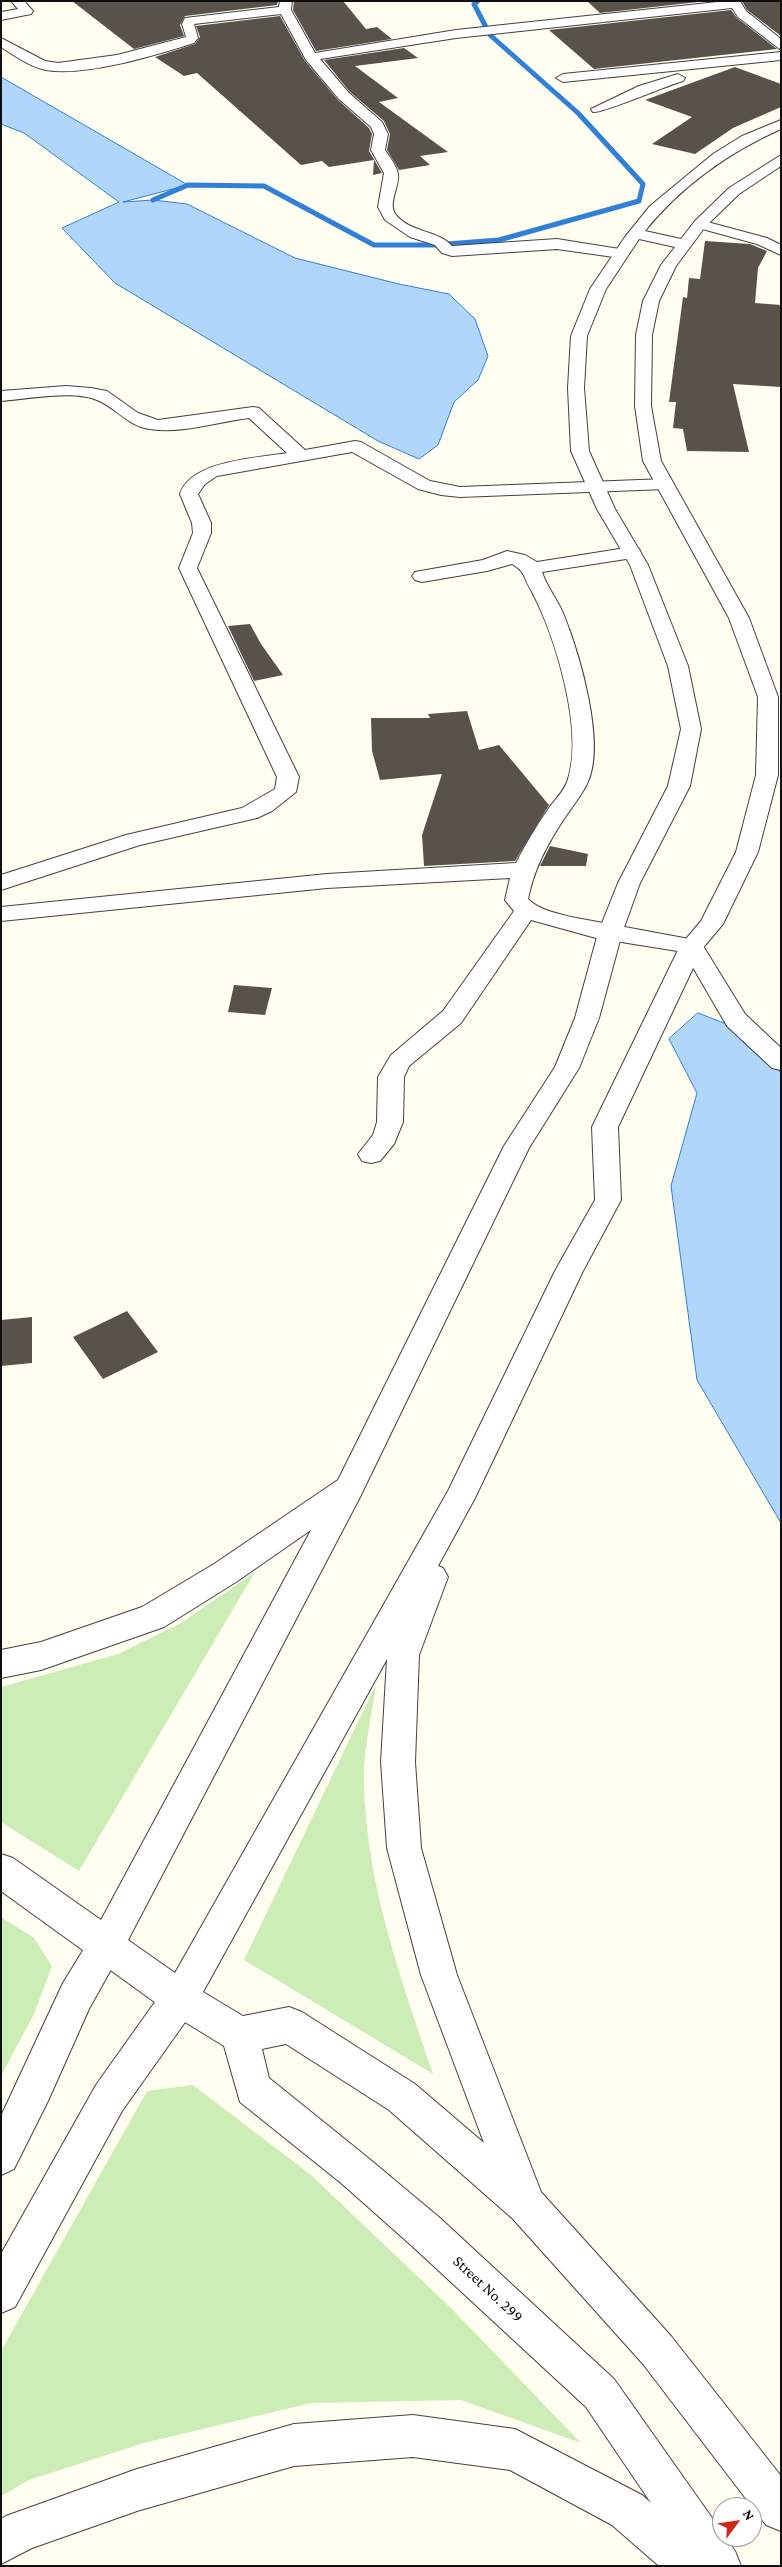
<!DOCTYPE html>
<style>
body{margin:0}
#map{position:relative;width:782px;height:2567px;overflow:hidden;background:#fffef1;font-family:"Crimson Pro",serif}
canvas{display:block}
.frame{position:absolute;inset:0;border:2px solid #0f0f0f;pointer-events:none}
.north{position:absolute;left:712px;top:2497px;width:50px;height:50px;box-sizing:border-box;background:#fff;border:1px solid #9f9f9f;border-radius:50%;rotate:59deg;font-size:14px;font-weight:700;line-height:20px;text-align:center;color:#0f0f0f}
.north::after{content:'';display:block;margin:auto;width:18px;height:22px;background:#cd2819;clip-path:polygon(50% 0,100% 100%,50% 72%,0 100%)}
</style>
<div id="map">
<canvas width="782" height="2567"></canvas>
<div class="frame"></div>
<div class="north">N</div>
</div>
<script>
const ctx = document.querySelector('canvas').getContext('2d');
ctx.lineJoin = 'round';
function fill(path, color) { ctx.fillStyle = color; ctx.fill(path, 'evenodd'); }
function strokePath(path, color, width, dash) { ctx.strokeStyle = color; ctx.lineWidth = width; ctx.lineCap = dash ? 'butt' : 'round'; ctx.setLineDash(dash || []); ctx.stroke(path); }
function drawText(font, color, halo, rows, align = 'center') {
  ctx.font = font + ' "Crimson Pro",serif'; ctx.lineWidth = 5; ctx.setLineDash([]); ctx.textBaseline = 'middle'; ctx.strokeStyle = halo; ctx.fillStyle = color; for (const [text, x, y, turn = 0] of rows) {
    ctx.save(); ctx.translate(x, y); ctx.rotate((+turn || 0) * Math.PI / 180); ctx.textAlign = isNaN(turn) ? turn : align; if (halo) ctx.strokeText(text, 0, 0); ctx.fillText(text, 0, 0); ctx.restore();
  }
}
fill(new Path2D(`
 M255,1572L79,1871L1,1822V1687L118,1654L181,1623Z
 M376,1684C372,1714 363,1753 364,1782C366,1884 401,1979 433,2074L244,1960Z
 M1,1917L34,1938L52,1966L34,2014L1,2076Z
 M193,2085L311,2175L451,2308L581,2443L461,2400L311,2403L144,2443L29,2480L1,2496V2351L147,2091Z`), '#cceeb6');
const water = new Path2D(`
 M1,77L188,185L123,202L153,200L187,204L295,258L399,284L449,294L475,319L488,356L478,380L454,402L438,445L419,459L378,441L115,283L62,228L119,202L24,133L1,124Z
 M698,1013L742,1030L781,1073V1523L697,1380L671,1186L697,1093L669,1039Z`);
fill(water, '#b0d6fc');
strokePath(water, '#3080da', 1);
strokePath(new Path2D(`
 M153,200L188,185L264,186L374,245H434L499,240L639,201L643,184L578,113L490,35L474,4L478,1`), '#3080da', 5);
fill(new Path2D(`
 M72,1H278L277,5L185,16L180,25L184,36L134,49Z
 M294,1H343L366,29L377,27L392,39L316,51L293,10Z
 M587,1H707L600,13Z
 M742,1H781V36L747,10Z
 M731,10L737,18L777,49L594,69L549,30Z
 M280,16L305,61L338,100L369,128L372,134L369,151L382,173L373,175L374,160L329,167L322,161L301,165L197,73L184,76L155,57L195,44L200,37L196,26Z
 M404,48L418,58L355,66L398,98L379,102L448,152L420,156L430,165L399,170L387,150L390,134L384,121L350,92L324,60Z
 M735,67L781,84V107L733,128L695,154L652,144L692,117L645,100Z
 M705,241L750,244L767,251L758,268L755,303L781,305V387L733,384L749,452L687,451L683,429L673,428L676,402H669L683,297L687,298L689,278L700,279Z
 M250,624L261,644L283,675L254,681L228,626Z
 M467,711L479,750L499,745L549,805L515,861L424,866L422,835L442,774L380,780L372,751L371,718H430L428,714Z
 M550,846L588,854L586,866H540Z
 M234,985L272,988L265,1015L228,1012Z
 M127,1311L158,1352L103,1379L73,1337Z
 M32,1317V1363L1,1366V1320Z`), '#59524a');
const minor = new Path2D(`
 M11,1H24L33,11L31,14L1,20V12L18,9Z
 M280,1H292L291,10L315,53L456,30L727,1H740L746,11L781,39V50L738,17L732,8L456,38L320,59L349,93L382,122L388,134L385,150C389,156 397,166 398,174C400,187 387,203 396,215C411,233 438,230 452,246L557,239L626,250L629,253L626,256L621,258L557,249L452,256L442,253L435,245L410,237L385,220L378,207L384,173L371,150L374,134L371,127L339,99L306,60L281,14L194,24L198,38L194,43C156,55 85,77 46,70C30,67 15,56 1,47V38L45,61L58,63L117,55L186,37L182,24L185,18L279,7Z
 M781,52V60L563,82L556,78L563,74Z
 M678,74L685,78L683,81C668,85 601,114 593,112L591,109L639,86Z
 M700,220L767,238L781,245V255L757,244L695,227L693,224Z
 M66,386L91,388L107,391L138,413L158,420L253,407L259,408L305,450L355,441L361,442L430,481L460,487L665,479L671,480L674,484L671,488L665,489L460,497L441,495L418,489L352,452L217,476L205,484L198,494L211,523V533L197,568L299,777L296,792L272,811L257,818L140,845L1,890V875L126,835L242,808L275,789L277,777L179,568L193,533L192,523L180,494C191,460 258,458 287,453L249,418C217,422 182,434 150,429C127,426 117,408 97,400C73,390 27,399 1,401V391Z
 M632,547L639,549L641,553L639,557L542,572C547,587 557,599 563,613C579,652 607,745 587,784C582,794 575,803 568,813C550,839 534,867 528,899C539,910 556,913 571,917L700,941L745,1014L781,1048V1070L772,1068L727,1026L684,952L596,938L531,920L461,1023L409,1066L404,1077L403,1122L394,1144L380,1161L371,1163L362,1161L358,1154L373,1135L377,1122L378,1077L391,1055L443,1011L514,911L505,900L510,878L327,888L1,921V907L327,874L516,863C525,845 536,827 547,811C554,800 565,791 568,779C584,729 555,635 531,590C523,577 526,572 512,564L487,571L422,582L415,580L412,576L415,572L483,560L507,551L525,555L537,562Z
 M106,1929L119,1934L124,1946L89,2009L48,2101L14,2169L1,2175V2116L63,1983L93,1934Z
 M180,1980L193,1985L198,1998L193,2011L122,2111L15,2307L1,2313V2254L96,2085L167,1985Z`);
const tertiary = new Path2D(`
 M781,120V129C729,152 680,187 645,231L681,239L695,221L729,188L781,155V166L739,194L705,227L676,266L659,301L652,335L651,406L661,461L749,618L778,697V775L758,852L723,924L702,949L618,1127L621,1200L583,1271L475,1498L438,1566L443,1568L448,1577L419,1655L415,1762L421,1848L457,1975L541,2192L671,2336L781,2476V2531L766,2525L643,2364L513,2219L389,2110L286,2044L262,2049L269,2078L367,2157L440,2218L614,2379L722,2532V2537H725L735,2551L741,2566H659L612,2525L510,2470L413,2457L294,2466L137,2511L32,2548L1,2564V2519L6,2516L137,2469L294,2424L413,2415L515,2429L642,2495L651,2503L586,2407L412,2246L341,2183L240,2102L224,2046L167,2011L1,1891V1854L13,1858L101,1920L311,1530L236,1582L164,1627L41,1670L1,1678V1650L41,1642L142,1607L214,1564L338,1480L504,1146L555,1067L575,1018L598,933L618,883L668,786L681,729L668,666L630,565L597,509L571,451L568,388L571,336L590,289L625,237L650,206L713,154L742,136ZM639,239L675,247L661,265L643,301L636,335L635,406L643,461L729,618L758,697L756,775L736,852L701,921L680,946L592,1127L595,1200L555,1271L448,1491L175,1973L128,1940L360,1497L529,1148L579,1068L599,1018L622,933L640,883L690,786L701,729L688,666L648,565L615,509L589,451L584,388L587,336L606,289ZM387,1659L381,1762L387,1848L421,1975L484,2143L415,2084L302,2012L289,2007L243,2016L203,1992Z`);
strokePath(minor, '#424242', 2);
strokePath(tertiary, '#424242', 2);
fill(minor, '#fff');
fill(tertiary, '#fff');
drawText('16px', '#0f0f0f', '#fff', [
 ["Street No. 299",488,2289,43]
]);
</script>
